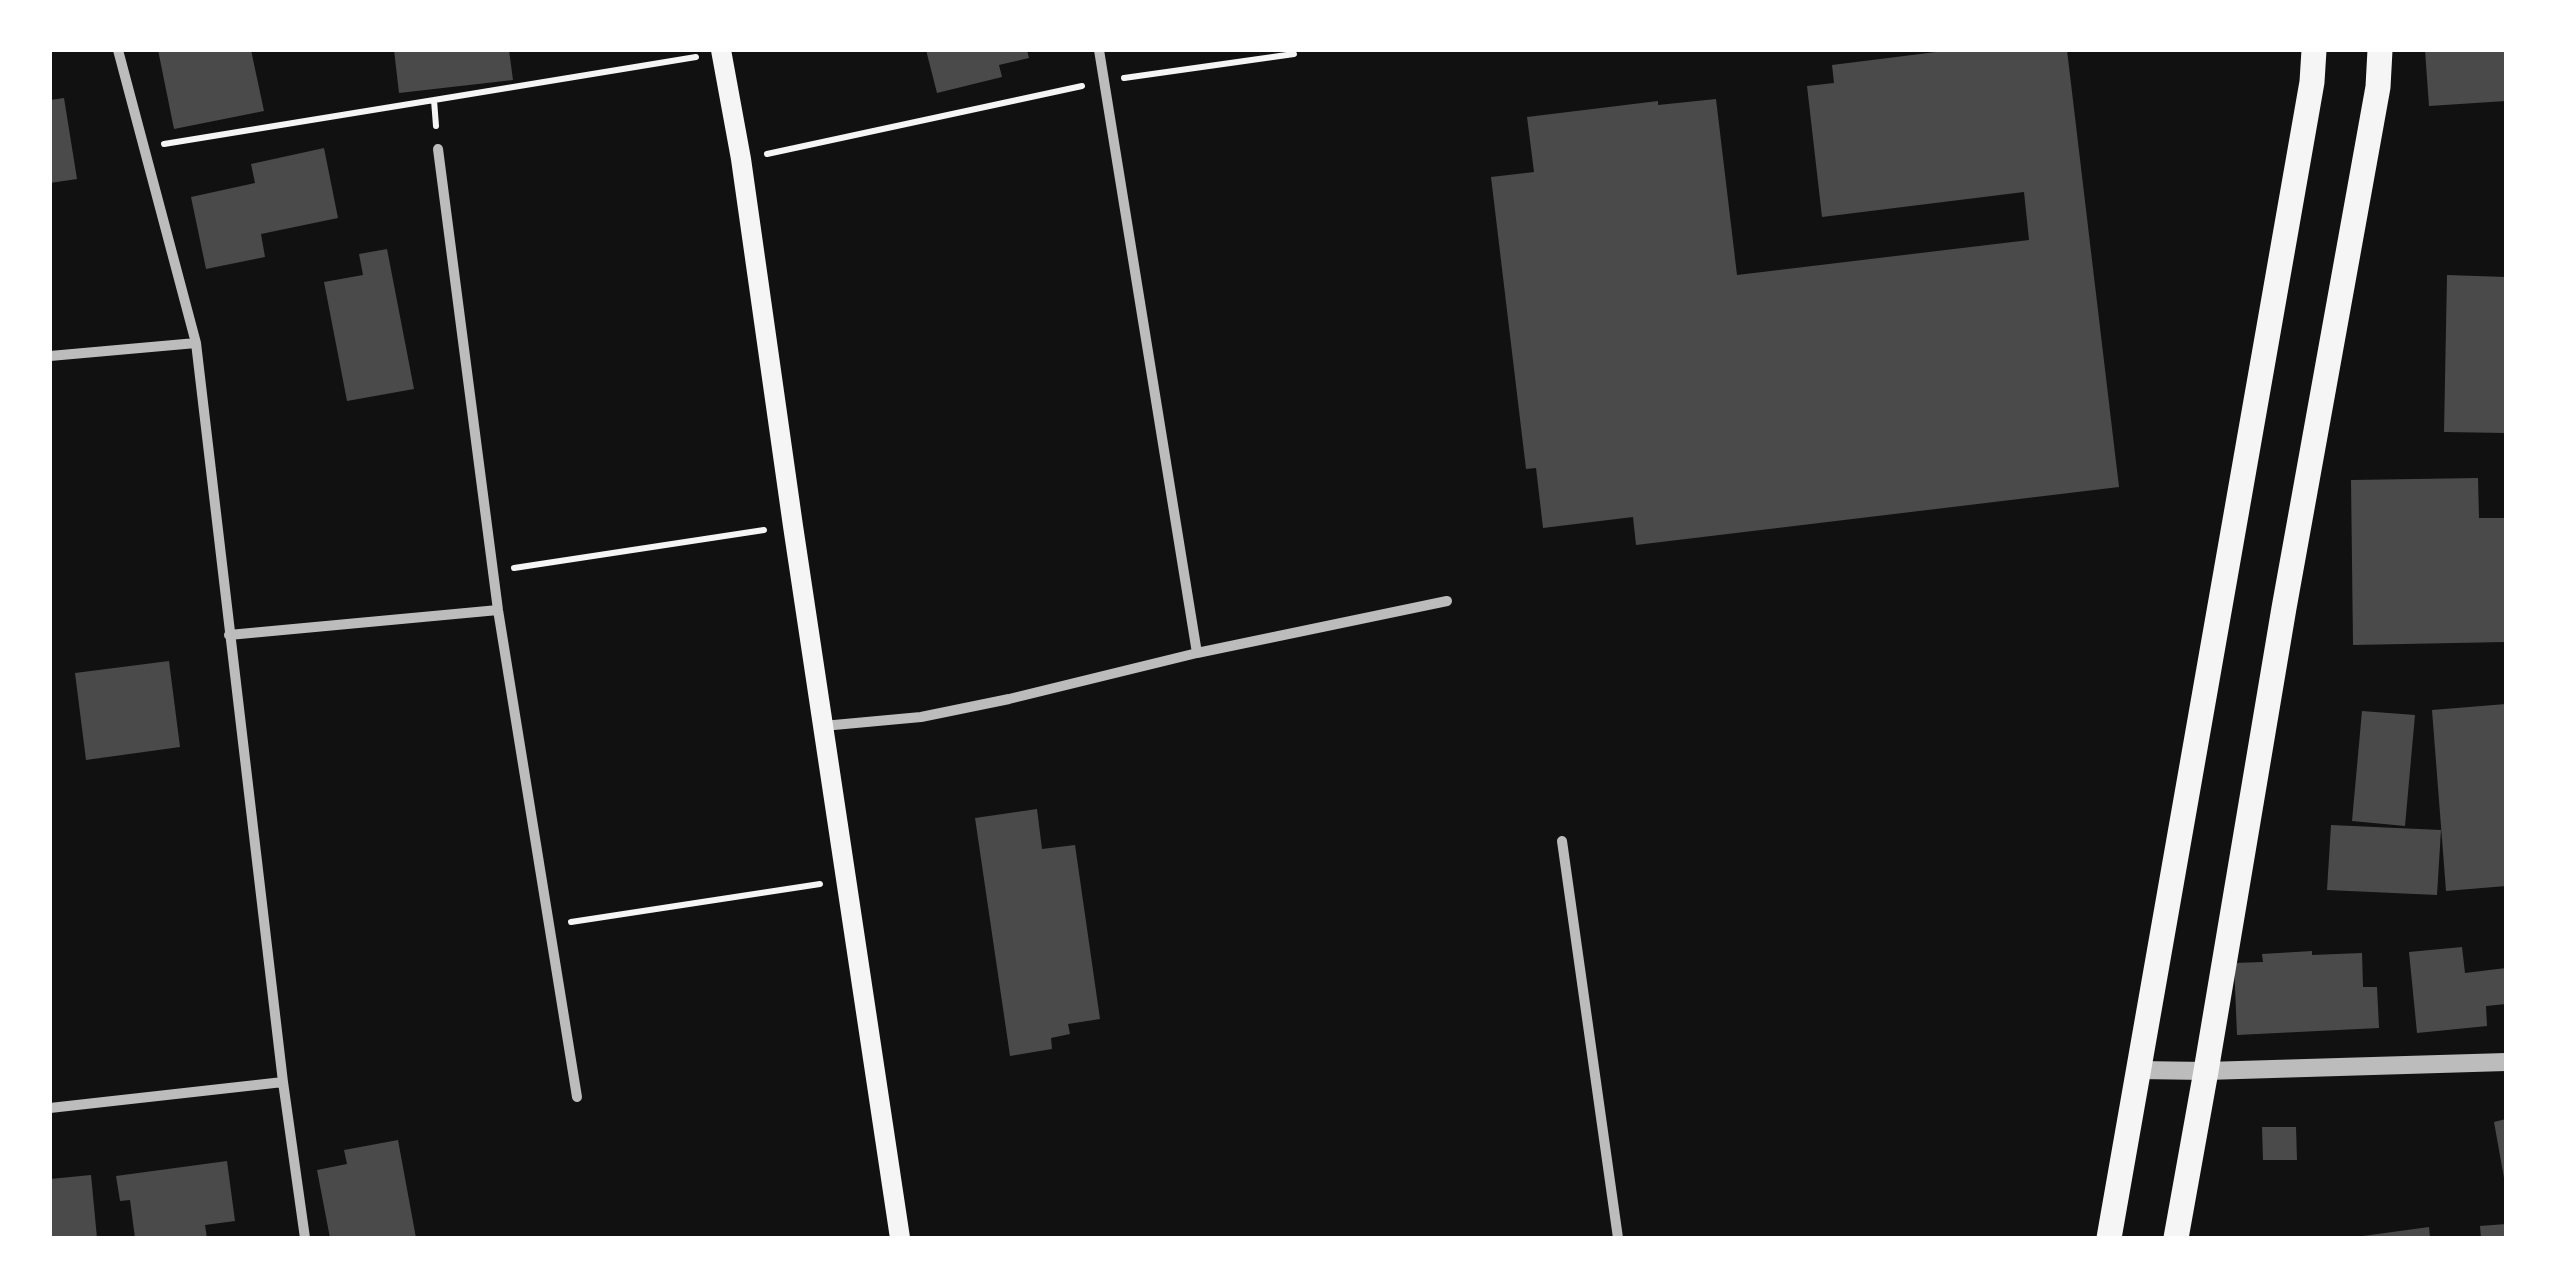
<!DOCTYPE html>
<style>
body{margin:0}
#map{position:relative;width:2556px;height:1288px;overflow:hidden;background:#111;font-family:Arial,sans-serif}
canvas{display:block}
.frame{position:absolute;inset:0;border:52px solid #fff;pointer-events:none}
</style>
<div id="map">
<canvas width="2556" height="1288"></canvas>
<div class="frame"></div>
</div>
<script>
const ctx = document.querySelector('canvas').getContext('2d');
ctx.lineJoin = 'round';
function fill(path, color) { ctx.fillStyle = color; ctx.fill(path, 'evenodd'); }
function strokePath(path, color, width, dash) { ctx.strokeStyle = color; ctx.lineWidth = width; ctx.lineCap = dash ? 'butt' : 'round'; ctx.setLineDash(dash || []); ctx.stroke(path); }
fill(new Path2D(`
 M158,50H251L264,111L174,129Z
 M394,50H509L513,80L399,93Z
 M926,50H1027L1029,58L999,65L1002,77L937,93Z
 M1952,50H2067L2119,487L1636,545L1633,517L1543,528L1536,468L1526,469L1491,177L1534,172L1527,117L1658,101V105L1716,99L1737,275L2029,240L2024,192L1822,217L1807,86L1834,83L1832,65Z
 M2425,50H2506V101L2429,106Z
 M64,98L77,179L50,183V100Z
 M324,148L338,218L261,234L265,257L206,269L191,197L255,183L251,164Z
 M387,249L414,389L347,401L324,282L363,275L359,254Z
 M2447,275L2506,277V433L2444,432Z
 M2478,478L2479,518H2506V642L2353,645L2351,480Z
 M169,661L180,747L86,760L75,673Z
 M2506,704V886L2446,891L2432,710Z
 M2362,711L2415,715L2405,826L2352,821Z
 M1037,809L1042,849L1075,845L1100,1019L1068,1024L1070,1034L1051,1038L1052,1049L1010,1056L975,818Z
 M2331,825L2441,830L2437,895L2327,890Z
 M2462,947L2465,973L2506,968V1004L2486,1006L2487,1026L2417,1033L2409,952Z
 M2312,951V955L2362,953L2363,987H2377L2379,1028L2237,1035L2234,963L2263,962L2262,954Z
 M2506,1119V1178H2504L2494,1122Z
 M2262,1127H2296L2297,1160H2263Z
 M398,1140L416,1238H330L317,1170L347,1164L344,1150Z
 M227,1161L235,1221L205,1225L207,1238H135L130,1200L120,1201L116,1176Z
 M91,1175L97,1238H50V1179Z
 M2506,1224V1238H2481L2480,1226Z
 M2429,1227L2430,1238H2363V1236Z`), '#4a4a4a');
strokePath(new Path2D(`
 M1124,78L1294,54
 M436,126L434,100L696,57
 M164,144L434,100
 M767,154L1082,86
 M514,568L764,530
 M571,922L820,884`), '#f5f5f5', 6);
strokePath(new Path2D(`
 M118,50L196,343L283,1082L305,1238
 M1099,50L1197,653
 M438,149L498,610L577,1097
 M50,356L196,343
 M229,635L498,610
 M823,726L921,717L1009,699L1197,653L1447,601
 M1562,841L1618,1238
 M50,1108L283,1082`), '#bcbcbc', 10);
strokePath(new Path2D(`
 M2138,1070L2206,1071L2506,1062`), '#bcbcbc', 18);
strokePath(new Path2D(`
 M721,50L741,159L793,526L900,1238`), '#f5f5f5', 20);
strokePath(new Path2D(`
 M2109,1238L2312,82L2314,50
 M2176,1238L2206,1071L2284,608L2378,87L2380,50`), '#f5f5f5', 25);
</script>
